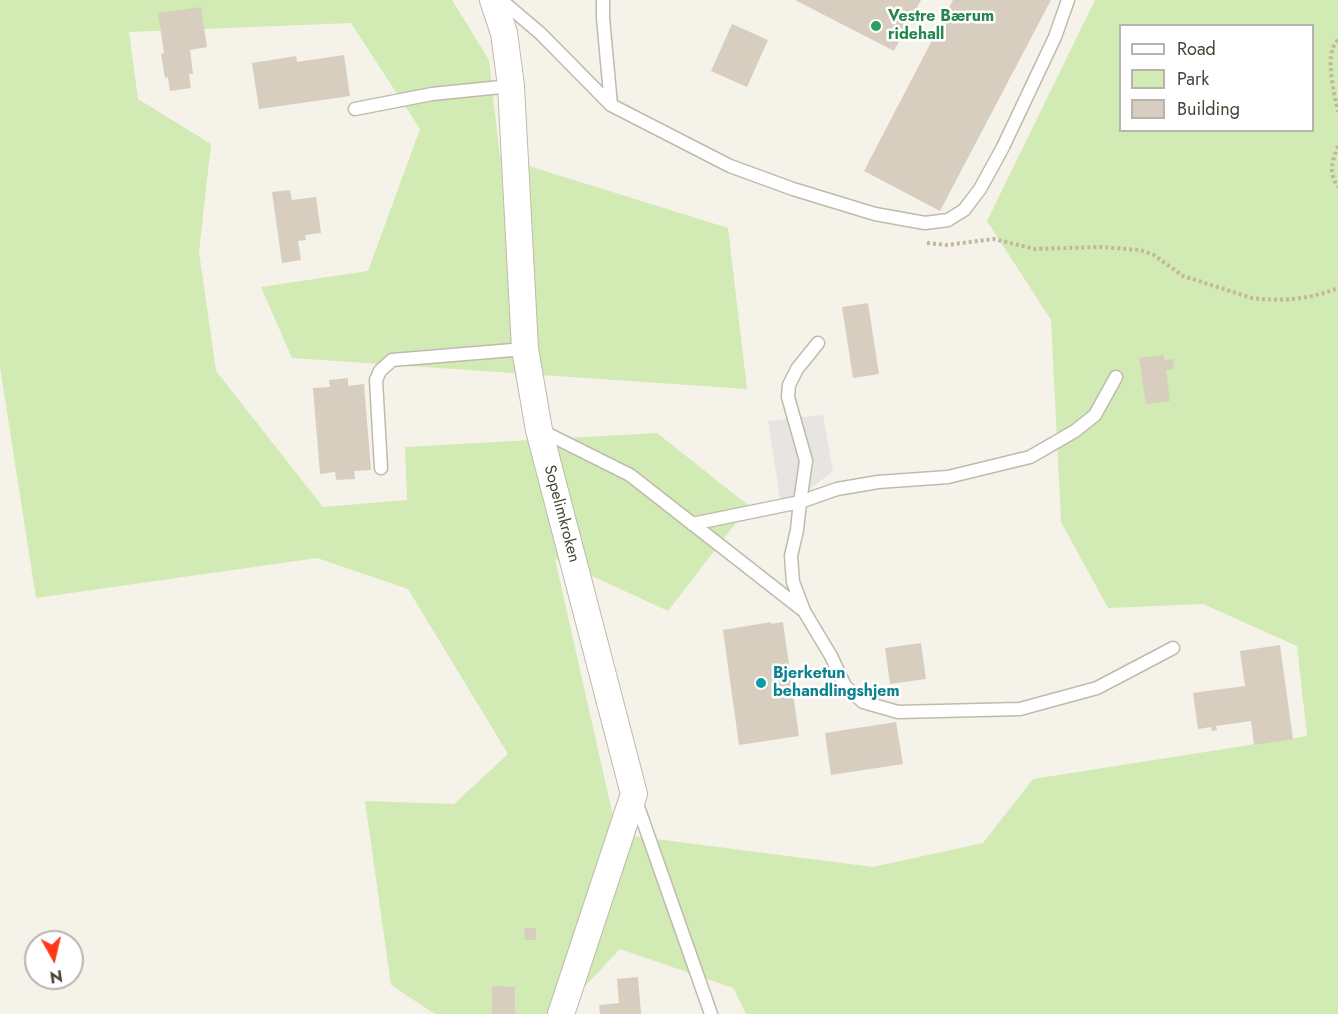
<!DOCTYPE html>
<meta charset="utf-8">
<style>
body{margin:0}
#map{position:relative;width:1338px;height:1014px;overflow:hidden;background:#f5f2ea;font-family:Jost,sans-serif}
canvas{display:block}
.legend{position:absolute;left:1119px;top:24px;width:195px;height:108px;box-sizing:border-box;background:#fff;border:2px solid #b7b4af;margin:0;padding:8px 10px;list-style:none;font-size:18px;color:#4a4338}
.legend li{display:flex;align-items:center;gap:12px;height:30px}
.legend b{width:30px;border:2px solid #b7b4af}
.north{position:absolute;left:24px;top:930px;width:60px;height:60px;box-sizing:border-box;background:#fff;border:2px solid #b7b4af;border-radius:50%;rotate:172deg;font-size:16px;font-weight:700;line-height:24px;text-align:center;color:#4a4338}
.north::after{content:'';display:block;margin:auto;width:21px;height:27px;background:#ff3918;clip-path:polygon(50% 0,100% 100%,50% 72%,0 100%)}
</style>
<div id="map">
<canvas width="1338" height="1014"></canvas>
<ul class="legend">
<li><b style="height:8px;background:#fff"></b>Road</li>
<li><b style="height:16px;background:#d2eab3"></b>Park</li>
<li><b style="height:16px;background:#d7cebf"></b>Building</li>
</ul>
<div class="north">N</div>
</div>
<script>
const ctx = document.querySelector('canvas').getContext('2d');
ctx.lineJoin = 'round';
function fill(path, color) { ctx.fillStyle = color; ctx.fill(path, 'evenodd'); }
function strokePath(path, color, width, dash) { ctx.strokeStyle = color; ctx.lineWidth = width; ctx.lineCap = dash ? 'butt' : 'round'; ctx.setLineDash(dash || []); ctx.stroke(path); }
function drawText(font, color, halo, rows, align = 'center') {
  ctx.font = font + ' Jost,sans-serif'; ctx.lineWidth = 5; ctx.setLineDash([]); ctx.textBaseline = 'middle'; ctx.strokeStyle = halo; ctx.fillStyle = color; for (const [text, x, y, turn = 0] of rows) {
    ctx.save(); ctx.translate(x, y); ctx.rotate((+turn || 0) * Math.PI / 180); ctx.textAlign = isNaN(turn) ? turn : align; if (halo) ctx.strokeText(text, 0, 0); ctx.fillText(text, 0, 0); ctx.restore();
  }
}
fill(new Path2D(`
 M0,0H452L489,60L500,157L728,228L747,389L292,358L261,287L368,271L420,129L351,23L129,32L138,99L211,144L199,252L216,371L323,507L407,500L405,447L657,433L749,506L668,611L555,559L617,834L873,867L983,843L1033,779L1307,736L1297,646L1203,604L1108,608L1061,522L1051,320L987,221L1095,0H1338V1014H746L733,988L620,949L559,1014H435L391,985L365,801L454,804L508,754L408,589L317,558L36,598L0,367ZM1120,26H1312V130H1120Z`), '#d2eab3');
fill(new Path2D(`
 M823,415L833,471L782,511L768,421Z`), '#e7e5e2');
fill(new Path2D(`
 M795,0H921L894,51Z
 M953,0H1051L940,211L864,171Z
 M201,7L207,47L190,50L193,74H189L191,88L170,91L168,77L165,78L161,54L164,53L158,13Z
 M732,24L768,40L747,87L711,71Z
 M344,55L350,96L259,109L252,63L296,56L297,62Z
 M290,190L292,200L316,197L321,233L305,235L306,240L298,241L301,260L282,263L272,192Z
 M868,303L879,374L853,378L842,307Z
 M1164,355V360L1173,359L1174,369L1166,370L1170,401L1146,404L1139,358Z
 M348,378V386L364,384L371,470L354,471L355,479L336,480L335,472L320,474L313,388L330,387L329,380Z
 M771,622V624L783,622L799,736L739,745L723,630Z
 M921,643L926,679L890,684L885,648Z
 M1280,645L1293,739L1254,745L1251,721L1216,726L1217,730L1212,731L1211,727L1198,729L1193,693L1245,686L1240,651Z
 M896,722L903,764L831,775L825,733Z
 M524,928H536V940H525Z
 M638,977L641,1014H600L599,1005L619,1003L617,979Z
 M492,986L515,987V1014H492Z`), '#d7cebf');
const service = new Path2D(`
 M501,0L540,33L611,105L730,166L793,189L875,214L925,223L948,220L964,210L980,189L1003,147L1055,37L1068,0
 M603,0V18L611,105
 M355,109L432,94L511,86
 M540,430L630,475L804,611L831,656L845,686L863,702L898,712L1020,709L1097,688L1173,648
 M381,468L376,380L380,371L392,360L525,349
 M692,524L800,502L806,461L788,397L789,385L797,369L818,343
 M804,611L793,582L791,556L797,530L800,502L837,489L878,482L948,477L1030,457L1075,431L1095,415L1116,377
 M636,801L711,1014`);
const minor = new Path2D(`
 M493,0L504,33L511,86L525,349L539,430L634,794L561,1014`);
strokePath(service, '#c1baac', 15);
strokePath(minor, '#c1baac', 28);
strokePath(new Path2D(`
 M1338,40C1323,54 1335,94 1338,112
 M1338,146C1332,162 1328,172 1338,187
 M927,243L946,245L994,239L1035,249L1101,247L1140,250L1154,255L1183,276L1252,298C1280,302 1311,299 1338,288`), '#c4b69d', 4, [3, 3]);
strokePath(service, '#fff', 12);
strokePath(minor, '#fff', 26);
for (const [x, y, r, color] of [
 [876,26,6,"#2e9e5b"],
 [761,683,6,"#0f9aa8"]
]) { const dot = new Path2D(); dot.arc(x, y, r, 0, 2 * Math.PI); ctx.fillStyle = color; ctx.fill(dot); strokePath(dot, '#fff', 2); }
drawText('bold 16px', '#27864d', '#fff', [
 ["Vestre Bærum",888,17],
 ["ridehall",888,35]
], 'left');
drawText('16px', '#4a4338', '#fff', [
 ["Sopelimkroken",561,514,75]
]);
drawText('bold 16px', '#0d838f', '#fff', [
 ["Bjerketun",773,674],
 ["behandlingshjem",773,692]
], 'left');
</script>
